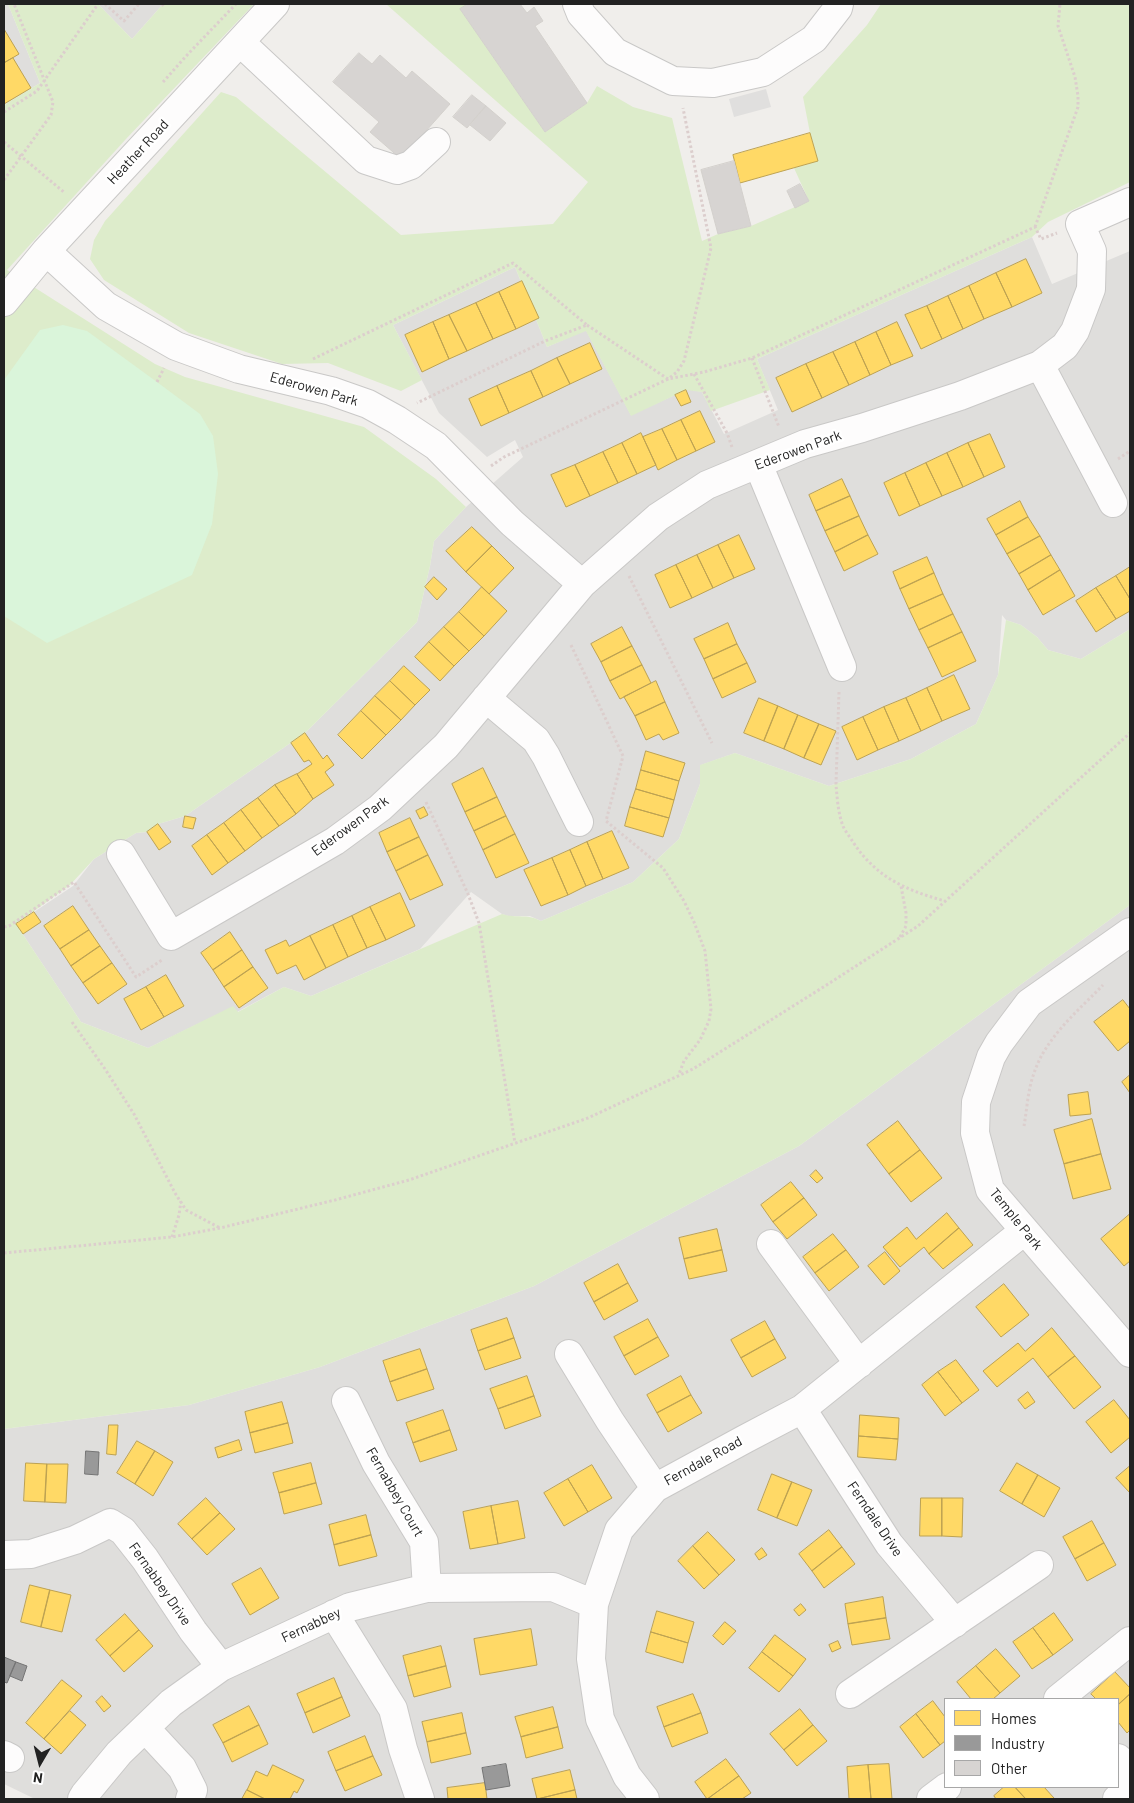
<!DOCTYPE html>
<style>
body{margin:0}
#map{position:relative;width:1134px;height:1803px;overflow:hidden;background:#f0eeeb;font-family:Barlow,sans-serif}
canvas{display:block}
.frame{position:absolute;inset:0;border:5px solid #222;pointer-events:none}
.legend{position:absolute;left:944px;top:1698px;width:175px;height:90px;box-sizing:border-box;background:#fff;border:1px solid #a7a7a7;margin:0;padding:6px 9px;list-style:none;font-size:15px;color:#222}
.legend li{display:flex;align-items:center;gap:10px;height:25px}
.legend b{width:25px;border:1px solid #a7a7a7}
.north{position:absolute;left:15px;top:1738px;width:50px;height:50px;-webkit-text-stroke:4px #fff;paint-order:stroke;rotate:188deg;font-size:14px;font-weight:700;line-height:20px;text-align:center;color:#222}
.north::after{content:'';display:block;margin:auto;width:18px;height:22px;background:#222;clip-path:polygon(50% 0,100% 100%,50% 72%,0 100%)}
</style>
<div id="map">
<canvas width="1134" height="1803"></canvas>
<div class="frame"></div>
<ul class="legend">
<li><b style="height:14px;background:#ffd966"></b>Homes</li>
<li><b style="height:14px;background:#999"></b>Industry</li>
<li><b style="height:14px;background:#d7d4d2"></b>Other</li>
</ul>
<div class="north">N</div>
</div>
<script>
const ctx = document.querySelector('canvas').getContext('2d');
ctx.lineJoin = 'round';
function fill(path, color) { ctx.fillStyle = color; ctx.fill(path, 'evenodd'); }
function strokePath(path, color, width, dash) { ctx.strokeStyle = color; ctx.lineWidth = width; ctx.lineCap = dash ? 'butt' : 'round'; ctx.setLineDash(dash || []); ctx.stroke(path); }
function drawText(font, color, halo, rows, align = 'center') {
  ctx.font = font + ' Barlow,sans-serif'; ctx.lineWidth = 5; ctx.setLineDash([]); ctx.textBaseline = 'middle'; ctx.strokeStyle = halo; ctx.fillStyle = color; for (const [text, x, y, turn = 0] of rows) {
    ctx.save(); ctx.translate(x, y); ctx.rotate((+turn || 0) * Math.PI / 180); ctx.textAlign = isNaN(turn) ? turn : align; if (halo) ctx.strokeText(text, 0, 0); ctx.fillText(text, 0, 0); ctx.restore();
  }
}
fill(new Path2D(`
 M4,4H8L40,83L4,105Z
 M98,4H163L132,39Z
 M1032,237L1052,284L1130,251V629L1081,659L1048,650L1037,637L1021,625L1006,620L1002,615L998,675L976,724L911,759L829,786L735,753L701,765L700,784L679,839L633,882L541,921L530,916H508L502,914L471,892L420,949L311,996L284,987L237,1012L233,1007L148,1048L81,1022L16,924L73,886L94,859L136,833L147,832L158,824L185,816L305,733L417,622L430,566L434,541L466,507L523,457L515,440L487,457L439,413L393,325L515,267L547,347L586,330L631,415L688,389L702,392L724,434L778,410L757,359Z
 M1130,905V1799H35L4,1784V1429L189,1405L320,1367L534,1286L799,1146ZM945,1699H1118V1787H945Z`), '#dfdedc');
fill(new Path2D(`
 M8,4H98L132,39L163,4H254L126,139L7,270L155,364L185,377L364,427L436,479L466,507L434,541L430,566L417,622L305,733L185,816L158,824L147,832L136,833L94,859L70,885L16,924L81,1022L148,1048L233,1006L238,1012L284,987L311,996L502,914C518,919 525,913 541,921L633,882L679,839L700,784V765L735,753L829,786L911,759L976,724L998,675L1006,620L1021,625L1037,637L1048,650L1081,659L1130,629V905L799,1146L534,1286L320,1367L189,1405L4,1429V105L40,83Z
 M386,4H468L461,10L545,132L587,103L597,86L633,107L672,118L702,241L718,234L751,226L809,201L794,168L818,161L810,133L803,97L867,25L881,4H1130V182L1048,222L1032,237L757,359L770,390L711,411L702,392L686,390L631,416L586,331L547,347L515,267L393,325L422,380L401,391L328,363L282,364L189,333L104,280L90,259L94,240L105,221L221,92L236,97L401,235L553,224L588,182Z`), '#ddeccb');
fill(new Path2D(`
 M63,325L87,331L157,382L200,414L213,436L218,474L212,524L192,575L47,643L4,616V380L40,330Z`), '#daf5da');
fill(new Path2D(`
 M766,89L771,107L734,117L729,99Z`), '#e0dfde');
const homes = new Path2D(`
 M4,29L19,54L4,63Z
 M13,58L31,88L4,104V63Z
 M810,133L818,161L740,183L733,155Z
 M1026,259L1042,293L1012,307L996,273Z
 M996,273L1012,307L984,319L969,286Z
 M522,281L539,318L516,329L499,292Z
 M969,286L984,319L963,329L948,296Z
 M499,292L516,329L493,339L476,303Z
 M948,296L963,329L942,339L927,306Z
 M476,303L493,339L467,351L449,315Z
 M927,306L942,339L921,349L905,315Z
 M449,315L467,351L449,359L433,322Z
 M433,322L449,359L422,372L405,335Z
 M897,322L913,356L891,365L876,332Z
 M876,332L891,365L870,375L855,342Z
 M855,342L870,375L849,385L833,352Z
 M590,343L602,369L570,384L557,358Z
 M833,352L849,385L822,398L806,364Z
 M557,358L570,384L543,397L531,371Z
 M806,364L822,398L792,412L776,378Z
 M531,371L543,397L509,413L497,386Z
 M497,386L509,413L481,426L469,399Z
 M686,390L691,402L681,406L675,395Z
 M700,411L715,442L696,451L681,420Z
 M681,420L696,451L677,460L662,429Z
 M662,429L677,460L658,470L643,437Z
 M641,433L656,465L637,474L622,443Z
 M990,434L1005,467L984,477L968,443Z
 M622,443L637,474L618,483L603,452Z
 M968,443L984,477L963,487L947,453Z
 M603,452L618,483L590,496L575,465Z
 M947,453L963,487L942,496L926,463Z
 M926,463L942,496L920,506L905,473Z
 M575,465L590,496L566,507L551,475Z
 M905,473L920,506L899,516L884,483Z
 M842,479L850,496L816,511L809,495Z
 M850,496L859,516L825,531L816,511Z
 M1020,501L1028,517L996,535L987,519Z
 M859,516L868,535L835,552L825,531Z
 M1028,517L1040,536L1007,554L996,535Z
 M472,527L492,546L466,572L446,551Z
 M739,535L755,569L734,578L718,545Z
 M868,535L878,554L844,571L835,552Z
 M1040,536L1051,555L1019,574L1007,554Z
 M718,545L734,578L713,588L697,555Z
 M492,546L514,568L489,594L466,572Z
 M697,555L713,588L692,598L676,565Z
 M1051,555L1060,570L1028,590L1019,574Z
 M927,557L934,573L900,589L893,572Z
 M676,565L692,598L670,608L655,575Z
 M1130,567V599L1116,576Z
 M1060,570L1075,596L1043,615L1028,590Z
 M934,573L943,594L909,609L900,589Z
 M1116,576L1130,599V611L1116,619L1096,588Z
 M434,577L447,589L437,600L425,587Z
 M482,587L507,611L484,636L459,612Z
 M1096,588L1116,619L1096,632L1076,601Z
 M943,594L953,614L919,630L909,609Z
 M459,612L484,636L469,651L444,627Z
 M953,614L962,632L928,648L919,630Z
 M728,623L737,644L704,659L694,639Z
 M444,627L469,651L454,666L429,642Z
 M622,627L632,646L601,662L591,644Z
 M962,632L976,661L942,677L928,648Z
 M429,642L454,666L440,681L415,657Z
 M737,644L747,663L713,679L704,659Z
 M632,646L642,665L610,681L601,662Z
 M747,663L756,682L722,698L713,679Z
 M642,665L651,683L620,699L610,681Z
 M404,666L430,690L415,705L390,681Z
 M954,675L970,709L942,721L927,688Z
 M390,681L415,705L401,720L375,696Z
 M656,681L665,702L635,716L624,697Z
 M927,688L942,721L921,731L906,698Z
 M375,696L401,720L386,735L361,711Z
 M759,698L778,706L764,741L744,733Z
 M906,698L921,731L899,741L884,707Z
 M665,702L679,733L663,740L659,734L646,740L635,716Z
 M778,706L798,715L784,749L764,741Z
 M884,707L899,741L878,750L863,717Z
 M361,711L386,735L362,759L338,735Z
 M798,715L819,724L804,758L784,749Z
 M863,717L878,750L857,760L842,727Z
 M819,724L836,731L821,765L804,758Z
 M305,733L323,759L327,755L334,765L325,772L334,785L313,799L297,774L312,764L309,760L304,762L291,743Z
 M646,751L685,763L679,781L641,770Z
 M483,768L497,797L465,812L452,784Z
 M641,770L679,781L674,800L636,789Z
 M297,774L313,799L296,814L275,785Z
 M275,785L296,814L279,826L258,798Z
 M636,789L674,800L669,818L630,807Z
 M497,797L506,816L474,831L465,812Z
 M258,798L279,826L262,838L241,810Z
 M424,807L428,815L420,819L416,811Z
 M630,807L669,818L663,837L625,826Z
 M241,810L262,838L245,851L224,823Z
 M185,816L196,818L193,829L183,827Z
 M506,816L515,834L483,850L474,831Z
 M410,818L419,837L387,852L379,833Z
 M224,823L245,851L228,863L207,835Z
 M158,824L171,842L159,850L147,832Z
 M612,831L629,868L603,879L587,842Z
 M515,834L529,863L496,878L483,850Z
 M207,835L228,863L212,875L192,846Z
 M419,837L428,855L396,871L387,852Z
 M587,842L603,879L586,886L570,850Z
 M570,850L586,886L568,895L552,858Z
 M428,855L443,885L410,900L396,871Z
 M552,858L568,895L541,906L524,870Z
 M400,893L415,926L386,940L370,907Z
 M73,906L89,930L60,949L44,926Z
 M370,907L386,940L367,948L352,916Z
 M34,912L41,922L23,934L16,924Z
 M352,916L367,948L348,957L333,925Z
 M333,925L348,957L326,968L310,936Z
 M89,930L100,946L71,966L60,949Z
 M230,932L242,950L213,970L201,953Z
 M310,936L326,968L304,980L296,965L277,974L265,950L286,940L289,946Z
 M100,946L112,963L83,983L71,966Z
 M242,950L253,967L224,987L213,970Z
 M112,963L127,984L98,1004L83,983Z
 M253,967L268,988L239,1008L224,987Z
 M166,975L184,1006L164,1017L146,987Z
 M146,987L164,1017L141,1030L124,999Z
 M1123,1000L1130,1009V1041L1118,1051L1094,1022Z
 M1130,1075V1093L1122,1082Z
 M1088,1092L1091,1114L1070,1116L1068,1095Z
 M1092,1119L1101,1154L1064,1164L1054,1130Z
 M898,1121L920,1150L889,1174L867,1145Z
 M920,1150L942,1178L911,1202L889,1174Z
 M1101,1154L1111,1189L1073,1199L1064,1164Z
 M816,1170L823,1178L817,1183L810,1176Z
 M791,1182L804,1198L773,1222L761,1205Z
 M804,1198L817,1215L787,1239L773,1222Z
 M947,1213L959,1228L929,1254L924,1247L900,1267L883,1247L907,1227L916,1239Z
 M1130,1214V1261L1124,1266L1101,1239Z
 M959,1228L973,1245L943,1269L929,1254Z
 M717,1229L722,1250L684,1259L679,1238Z
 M833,1234L846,1250L815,1273L803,1257Z
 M722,1250L727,1271L689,1279L684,1259Z
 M846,1250L859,1267L829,1291L815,1273Z
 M885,1252L900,1271L884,1285L868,1266Z
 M618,1264L628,1283L594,1302L584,1283Z
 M628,1283L638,1301L604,1320L594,1302Z
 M1004,1284L1029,1315L1001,1337L976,1307Z
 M507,1318L514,1338L478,1351L471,1330Z
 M648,1319L658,1337L624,1356L614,1337Z
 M765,1321L775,1339L741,1358L731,1340Z
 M1052,1328L1075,1356L1048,1377L1033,1358L997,1387L983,1371L1018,1343L1025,1351Z
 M658,1337L669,1356L635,1375L624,1356Z
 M514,1338L521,1358L485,1370L478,1351Z
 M775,1339L786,1358L752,1377L741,1358Z
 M420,1349L427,1369L390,1382L383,1361Z
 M1075,1356L1101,1387L1074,1409L1048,1377Z
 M956,1360L979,1390L962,1403L938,1372Z
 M427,1369L434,1389L397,1401L390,1382Z
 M938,1372L962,1403L945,1416L922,1385Z
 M527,1376L534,1396L498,1409L490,1389Z
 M681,1376L691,1395L657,1413L647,1395Z
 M1028,1392L1035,1402L1025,1409L1018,1400Z
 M691,1395L702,1413L668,1432L657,1413Z
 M534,1396L541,1416L505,1429L498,1409Z
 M1114,1400L1130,1420V1437L1111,1453L1086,1422Z
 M282,1402L288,1423L250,1433L245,1412Z
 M443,1410L450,1430L413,1443L406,1423Z
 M860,1415L899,1418L898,1439L859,1436Z
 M288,1423L293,1443L255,1453L250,1433Z
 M109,1425H118L116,1455L107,1454Z
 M450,1430L457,1450L420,1462L413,1443Z
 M859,1436L898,1439L896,1460L858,1457Z
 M239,1440L242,1450L218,1458L215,1448Z
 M137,1441L155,1451L135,1484L117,1473Z
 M155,1451L173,1462L153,1496L135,1484Z
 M26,1463L47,1464L45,1502L24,1501Z
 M311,1463L316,1483L279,1493L273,1473Z
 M1017,1463L1038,1475L1022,1504L1000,1491Z
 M47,1464H68L66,1503L45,1502Z
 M592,1465L612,1498L588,1512L568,1479Z
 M1130,1466V1493L1116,1478Z
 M772,1474L792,1482L777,1518L758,1510Z
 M1038,1475L1060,1488L1044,1517L1022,1504Z
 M568,1479L588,1512L564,1526L544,1493Z
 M792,1482L812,1490L797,1526L777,1518Z
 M316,1483L322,1504L284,1514L279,1493Z
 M206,1498L220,1513L192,1539L178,1524Z
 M921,1498H942V1536H920Z
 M942,1498H963L962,1537L942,1536Z
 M518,1501L525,1538L498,1544L491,1506Z
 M491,1506L498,1544L470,1549L463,1512Z
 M220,1513L235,1529L207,1555L192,1539Z
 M366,1515L371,1535L334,1545L329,1525Z
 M1092,1521L1104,1543L1075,1559L1063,1537Z
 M829,1530L842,1547L812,1571L799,1554Z
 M708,1532L735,1560L719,1575L693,1546Z
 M371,1535L377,1556L339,1566L334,1545Z
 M1104,1543L1116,1565L1087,1581L1075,1559Z
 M693,1546L719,1575L704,1589L678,1561Z
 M842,1547L855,1564L824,1588L812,1571Z
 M762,1548L767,1555L759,1560L755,1554Z
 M261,1568L279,1598L250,1615L232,1584Z
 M30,1585L50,1590L41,1627L21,1622Z
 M50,1590L71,1595L62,1632L41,1627Z
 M883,1597L886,1618L848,1624L845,1604Z
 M801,1604L806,1610L799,1616L794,1610Z
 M657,1611L694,1622L688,1643L651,1632Z
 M1054,1613L1073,1640L1053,1655L1033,1628Z
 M125,1614L139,1630L110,1656L96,1640Z
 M886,1618L890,1639L852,1645L848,1624Z
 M725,1622L736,1631L723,1645L713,1636Z
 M1033,1628L1053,1655L1032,1669L1013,1642Z
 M531,1629L537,1665L480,1675L474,1639Z
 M139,1630L153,1646L124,1672L110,1656Z
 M651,1632L688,1643L683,1663L646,1652Z
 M775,1635L806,1659L793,1676L762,1652Z
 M838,1641L841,1648L832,1652L829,1645Z
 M441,1646L446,1666L408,1676L403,1656Z
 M996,1649L1020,1676L1000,1693L976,1666Z
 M762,1652L793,1676L779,1692L749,1668Z
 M446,1666L451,1687L414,1697L408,1676Z
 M976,1666L1000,1693L993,1699H971L957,1682Z
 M1115,1672L1130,1688V1694L1118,1705V1699H1096L1091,1694Z
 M334,1678L342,1697L305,1713L297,1694Z
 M62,1680L82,1696L44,1739L26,1723Z
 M693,1694L701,1713L664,1727L657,1707Z
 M1130,1694V1730L1127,1733L1118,1722V1705Z
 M102,1696L111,1706L104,1712L96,1702Z
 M342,1697L350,1716L313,1733L305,1713Z
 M933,1701L945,1717V1741L940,1745L916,1714Z
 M249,1706L259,1725L223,1743L213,1725Z
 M553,1707L558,1727L521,1737L515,1717Z
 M800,1709L813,1725L784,1750L770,1734Z
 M70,1711L86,1725L61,1754L44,1739Z
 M462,1713L466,1733L427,1742L422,1722Z
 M701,1713L708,1733L672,1747L664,1727Z
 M916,1714L940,1745L923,1758L900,1727Z
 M259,1725L268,1744L232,1762L223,1743Z
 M813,1725L827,1741L797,1766L784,1750Z
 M558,1727L563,1748L526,1758L521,1737Z
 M466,1733L471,1754L431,1763L427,1742Z
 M365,1736L373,1756L336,1771L328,1752Z
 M373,1756L382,1775L345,1791L336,1771Z
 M726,1759L739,1776L707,1799L695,1782Z
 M889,1764L892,1799H871L868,1765Z
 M273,1765L304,1780L297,1793L294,1791L290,1799H265L247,1790L256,1771L267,1776Z
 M868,1765L871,1799H849L847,1767Z
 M570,1770L575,1790L537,1799L532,1779Z
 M739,1776L751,1793L742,1799H708Z
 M485,1783L487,1799H448L447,1788Z
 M1004,1787H1015L1026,1799H996L994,1796Z
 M1015,1787H1044L1054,1798L1052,1799H1026Z
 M247,1790L265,1799H242Z
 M575,1790L577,1799H538Z`);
fill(homes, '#ffd966');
strokePath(homes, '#bda252', 1);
const industry = new Path2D(`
 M86,1451L99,1452L98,1475L85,1474Z
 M4,1657L16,1662L7,1683L4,1682Z
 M16,1662L27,1666L22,1681L10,1676Z
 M506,1764L510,1786L486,1790L482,1768Z`);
fill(industry, '#999');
strokePath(industry, '#757575', 1);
const building = new Path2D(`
 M468,4H520L527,13L534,7L543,21L535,26L587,103L545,132L460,9Z
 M359,53L372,64L380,55L406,78L412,71L450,104L401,159L370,132L379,122L333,82Z
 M472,95L486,106L467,128L453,117Z
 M486,106L506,123L490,141L470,125Z
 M734,161L751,226L718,234L701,170Z
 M800,184L809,201L795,208L787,191Z`);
fill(building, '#d7d4d2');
strokePath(building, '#d3d0cc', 1);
const minor = new Path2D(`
 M577,4L581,14L615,52L673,81L713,83L763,72L814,39L838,8L839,4
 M240,42L366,160L397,170L411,165L436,142
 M46,251L106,306L176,346L239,369L331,391L368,404L397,420L436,446L512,523L582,584L658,517L707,485L805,444L862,428L960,396L1040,365L1065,346L1075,331L1091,289L1092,251L1080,224L1130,202
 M4,302L46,251L275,4
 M1040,365L1113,503
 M758,464L842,667
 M486,698L536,740L546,756L579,822
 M121,854L171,936L335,841L380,808L446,746L582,584
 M1130,932L1029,1003L999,1043L991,1057L976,1102L975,1133L990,1190L1130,1353
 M771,1244L859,1364
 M569,1354L610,1421L655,1488
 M346,1401L376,1463L424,1542L427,1588
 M802,1409L889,1544L955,1623
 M4,1555L31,1554L75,1540L110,1523L123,1531L145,1559L193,1631L221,1667
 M334,1614L393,1709L403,1749L420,1799
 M850,1694L1039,1565
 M1058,1699L1130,1641
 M145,1728L182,1768L193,1790L190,1799
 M4,1755L10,1758
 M1118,1758L1130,1774
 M82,1799L85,1794L119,1753L171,1703L221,1667L350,1607L427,1588L553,1587L594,1604
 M645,1799L627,1776L600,1719L591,1659L594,1604L619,1530L655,1488L745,1439L802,1409L1024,1231
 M931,1799L947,1787
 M1117,1799L1130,1788`);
strokePath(minor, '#c9c8c7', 30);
strokePath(new Path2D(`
 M105,4L124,21L139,4
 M162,4L164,6L165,4
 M163,82L188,54L236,4
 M4,112L37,91L98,4
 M4,142L65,193
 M4,180L51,115L53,102L14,4
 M1035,227L1078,107V96L1075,77L1058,26L1060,4
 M587,325L668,379L677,372L684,361L711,248L683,108
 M752,358L779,427
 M313,359L513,263L587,325L545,341L417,403
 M694,374L727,433L732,447
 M157,382L164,368
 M1118,459L1130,451
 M491,466L504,457L668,379L704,372L752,358L1035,227L1041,239L1057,233
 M629,576L712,743
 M571,645L623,756L606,821L663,868L684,901L694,922L705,951L711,1009L709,1021L700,1040L684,1061L679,1074
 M839,692L836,784C837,797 838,813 843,826C845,831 850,837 853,842C876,877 905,890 945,901
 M426,802L468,894L479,923L515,1143
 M4,927L9,926L74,882L136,977L162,960
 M900,937L906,926V913L901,886
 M72,1022L105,1069L134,1114L175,1193L186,1210L220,1228
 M1024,1126C1027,1109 1028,1089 1034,1073C1046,1037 1078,1011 1103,985
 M172,1237L179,1215L181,1201
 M4,1253L172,1237L220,1228L335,1200L409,1180L588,1118L693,1069L825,986L918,926L1130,733`), '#dccecd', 3, [2.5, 2.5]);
strokePath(minor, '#fdfcfc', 28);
drawText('14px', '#222', '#fff', [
 ["Heather Road",138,152,-47],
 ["Ederowen Park",314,389,16],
 ["Ederowen Park",798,450,-20],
 ["Ederowen Park",350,826,-36],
 ["Temple Park",1016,1219,51],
 ["Ferndale Road",703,1461,-29],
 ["Fernabbey Court",395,1492,60],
 ["Ferndale Drive",875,1519,56],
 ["Fernabbey Drive",160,1584,55],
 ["Fernabbey",311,1625,-25]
]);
</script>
